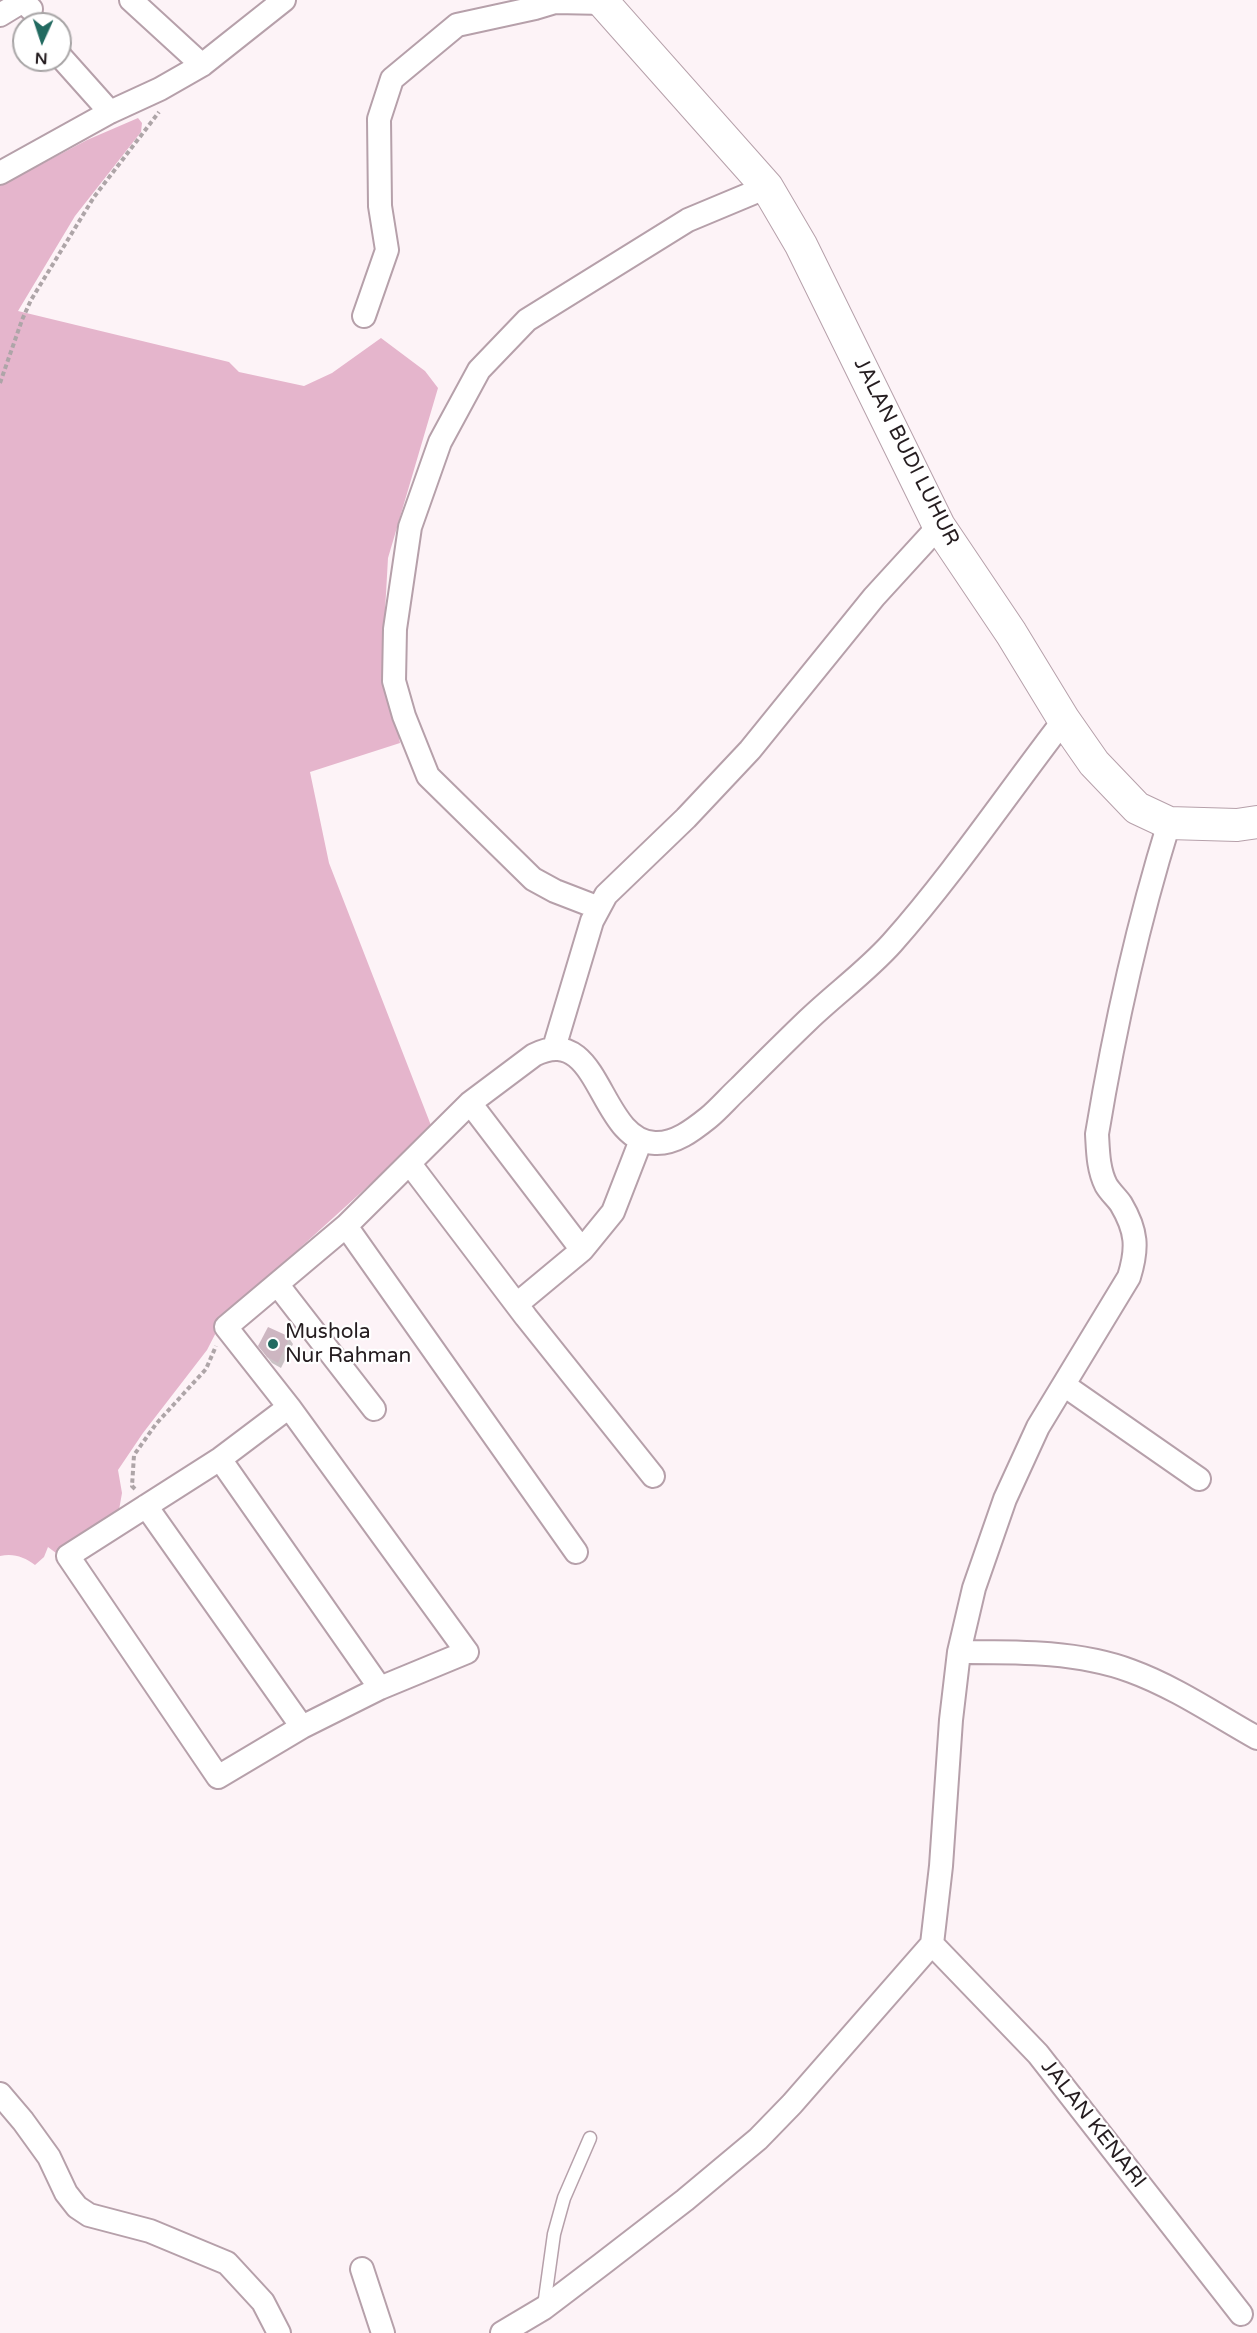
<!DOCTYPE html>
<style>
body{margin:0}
#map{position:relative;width:1257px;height:2333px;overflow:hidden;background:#fdf3f7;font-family:"Varela Round",sans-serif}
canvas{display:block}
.north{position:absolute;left:12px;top:12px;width:60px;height:60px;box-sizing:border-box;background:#fff;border:2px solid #a8a5a6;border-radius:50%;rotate:183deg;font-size:16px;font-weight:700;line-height:24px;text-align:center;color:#251d20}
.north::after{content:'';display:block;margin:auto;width:21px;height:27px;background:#226a60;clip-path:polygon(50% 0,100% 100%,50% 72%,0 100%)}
</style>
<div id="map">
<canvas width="1257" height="2333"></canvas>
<div class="north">N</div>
</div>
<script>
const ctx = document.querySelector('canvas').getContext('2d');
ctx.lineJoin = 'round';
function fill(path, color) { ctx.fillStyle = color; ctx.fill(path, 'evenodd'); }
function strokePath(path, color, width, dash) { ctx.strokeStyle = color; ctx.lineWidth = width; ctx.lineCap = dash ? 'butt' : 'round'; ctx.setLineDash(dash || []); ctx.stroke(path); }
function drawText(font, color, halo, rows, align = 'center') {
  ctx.font = font + ' "Varela Round",sans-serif'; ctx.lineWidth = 4.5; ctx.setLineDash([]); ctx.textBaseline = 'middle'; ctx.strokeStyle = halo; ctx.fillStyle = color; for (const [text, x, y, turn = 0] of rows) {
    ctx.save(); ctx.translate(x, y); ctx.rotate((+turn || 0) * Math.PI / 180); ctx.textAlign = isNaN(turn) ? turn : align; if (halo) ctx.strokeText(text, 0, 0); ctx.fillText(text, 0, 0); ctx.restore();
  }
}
fill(new Path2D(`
 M138,118L142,123L141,132L75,216L18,311L229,362L239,372L304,386L332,373L381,338L425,371L438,388L388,558L383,647L400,743L310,772L329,863L432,1128L224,1317L207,1350L143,1433L118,1470L122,1493L119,1510L56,1553L48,1547L44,1557L35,1565C24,1557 14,1553 0,1556V186L87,140Z`), '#e5b5cc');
fill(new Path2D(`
 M289,1338L293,1344L281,1368L272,1363L264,1353Z`), '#0003');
fill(new Path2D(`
 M268,1327L290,1337L278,1363L267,1357L258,1346Z`), '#cdb6c1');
const lane = new Path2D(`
 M544,2306L554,2234L564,2198L590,2138`);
const street = new Path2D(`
 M131,0L202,65
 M0,15L23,1L31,9
 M60,56L110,112
 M0,173L110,112L160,89L202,65L284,0
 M364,316L387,250L380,206L379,119L392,79L457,25L535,8L555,2L605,3
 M599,908L555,891L533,879L428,776L404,716L394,681L395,629L410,527L440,442L479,370L527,320L688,220L767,187
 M554,1048L592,921L606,895L686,818L750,750L874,597L939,526
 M470,1103L582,1250L517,1304
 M410,1164L526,1317L653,1476
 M346,1226L576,1552
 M582,1250L613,1212L641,1140
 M277,1284L374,1409
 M1064,1385L1199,1479
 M289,1407L220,1459L68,1556L218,1777L302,1727L380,1688L467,1652L289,1407L226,1327L346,1226L470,1103L534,1055C601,1021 598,1141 655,1143C675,1144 693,1130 708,1118C719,1109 729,1097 740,1087C763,1064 785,1042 808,1020C835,994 867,971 892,943C954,873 1007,794 1064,720
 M220,1459L380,1688
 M146,1506L302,1727
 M959,1652C1016,1652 1077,1651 1131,1671C1175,1687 1216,1715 1257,1738
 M932,1944L1038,2054L1241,2314
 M0,2094L23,2121L49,2157L66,2193L77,2207L89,2215L150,2231L227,2263L263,2302L279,2333
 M362,2269L383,2333
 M502,2333L544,2308L602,2264L685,2200L758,2139L792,2104L932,1944L941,1866L951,1720L959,1652L974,1588L1005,1499L1038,1427L1129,1277C1138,1248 1137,1231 1121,1204C1117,1198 1110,1192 1106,1185C1098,1169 1098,1151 1097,1134C1114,1031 1138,923 1169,823`);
const secondary = new Path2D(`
 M601,0L767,187L801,245L939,526L1011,633L1064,720L1094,763L1137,808L1169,823L1237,825L1257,822`);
strokePath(lane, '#b6a0aa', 15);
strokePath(street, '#b6a0aa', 26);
strokePath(secondary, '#b6a0aa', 34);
strokePath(new Path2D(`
 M0,383L22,320L31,300L94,197L159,112
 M135,1489L132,1486L134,1455L156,1424L206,1369L216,1346`), '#aea5a8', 4, [4.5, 3]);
strokePath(lane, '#fff', 12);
strokePath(street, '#fff', 22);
strokePath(secondary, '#fff', 32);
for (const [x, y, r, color] of [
 [273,1344,6,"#226a60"]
]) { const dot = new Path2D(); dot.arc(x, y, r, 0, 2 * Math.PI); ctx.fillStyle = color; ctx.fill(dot); strokePath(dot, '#fff', 2); }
drawText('21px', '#251d20', '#fff', [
 ["JALAN BUDI LUHUR",906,452,63],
 ["JALAN KENARI",1093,2124,52]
]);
drawText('21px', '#251d20', '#fff', [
 ["Mushola",285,1332],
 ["Nur Rahman",285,1356]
], 'left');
</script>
